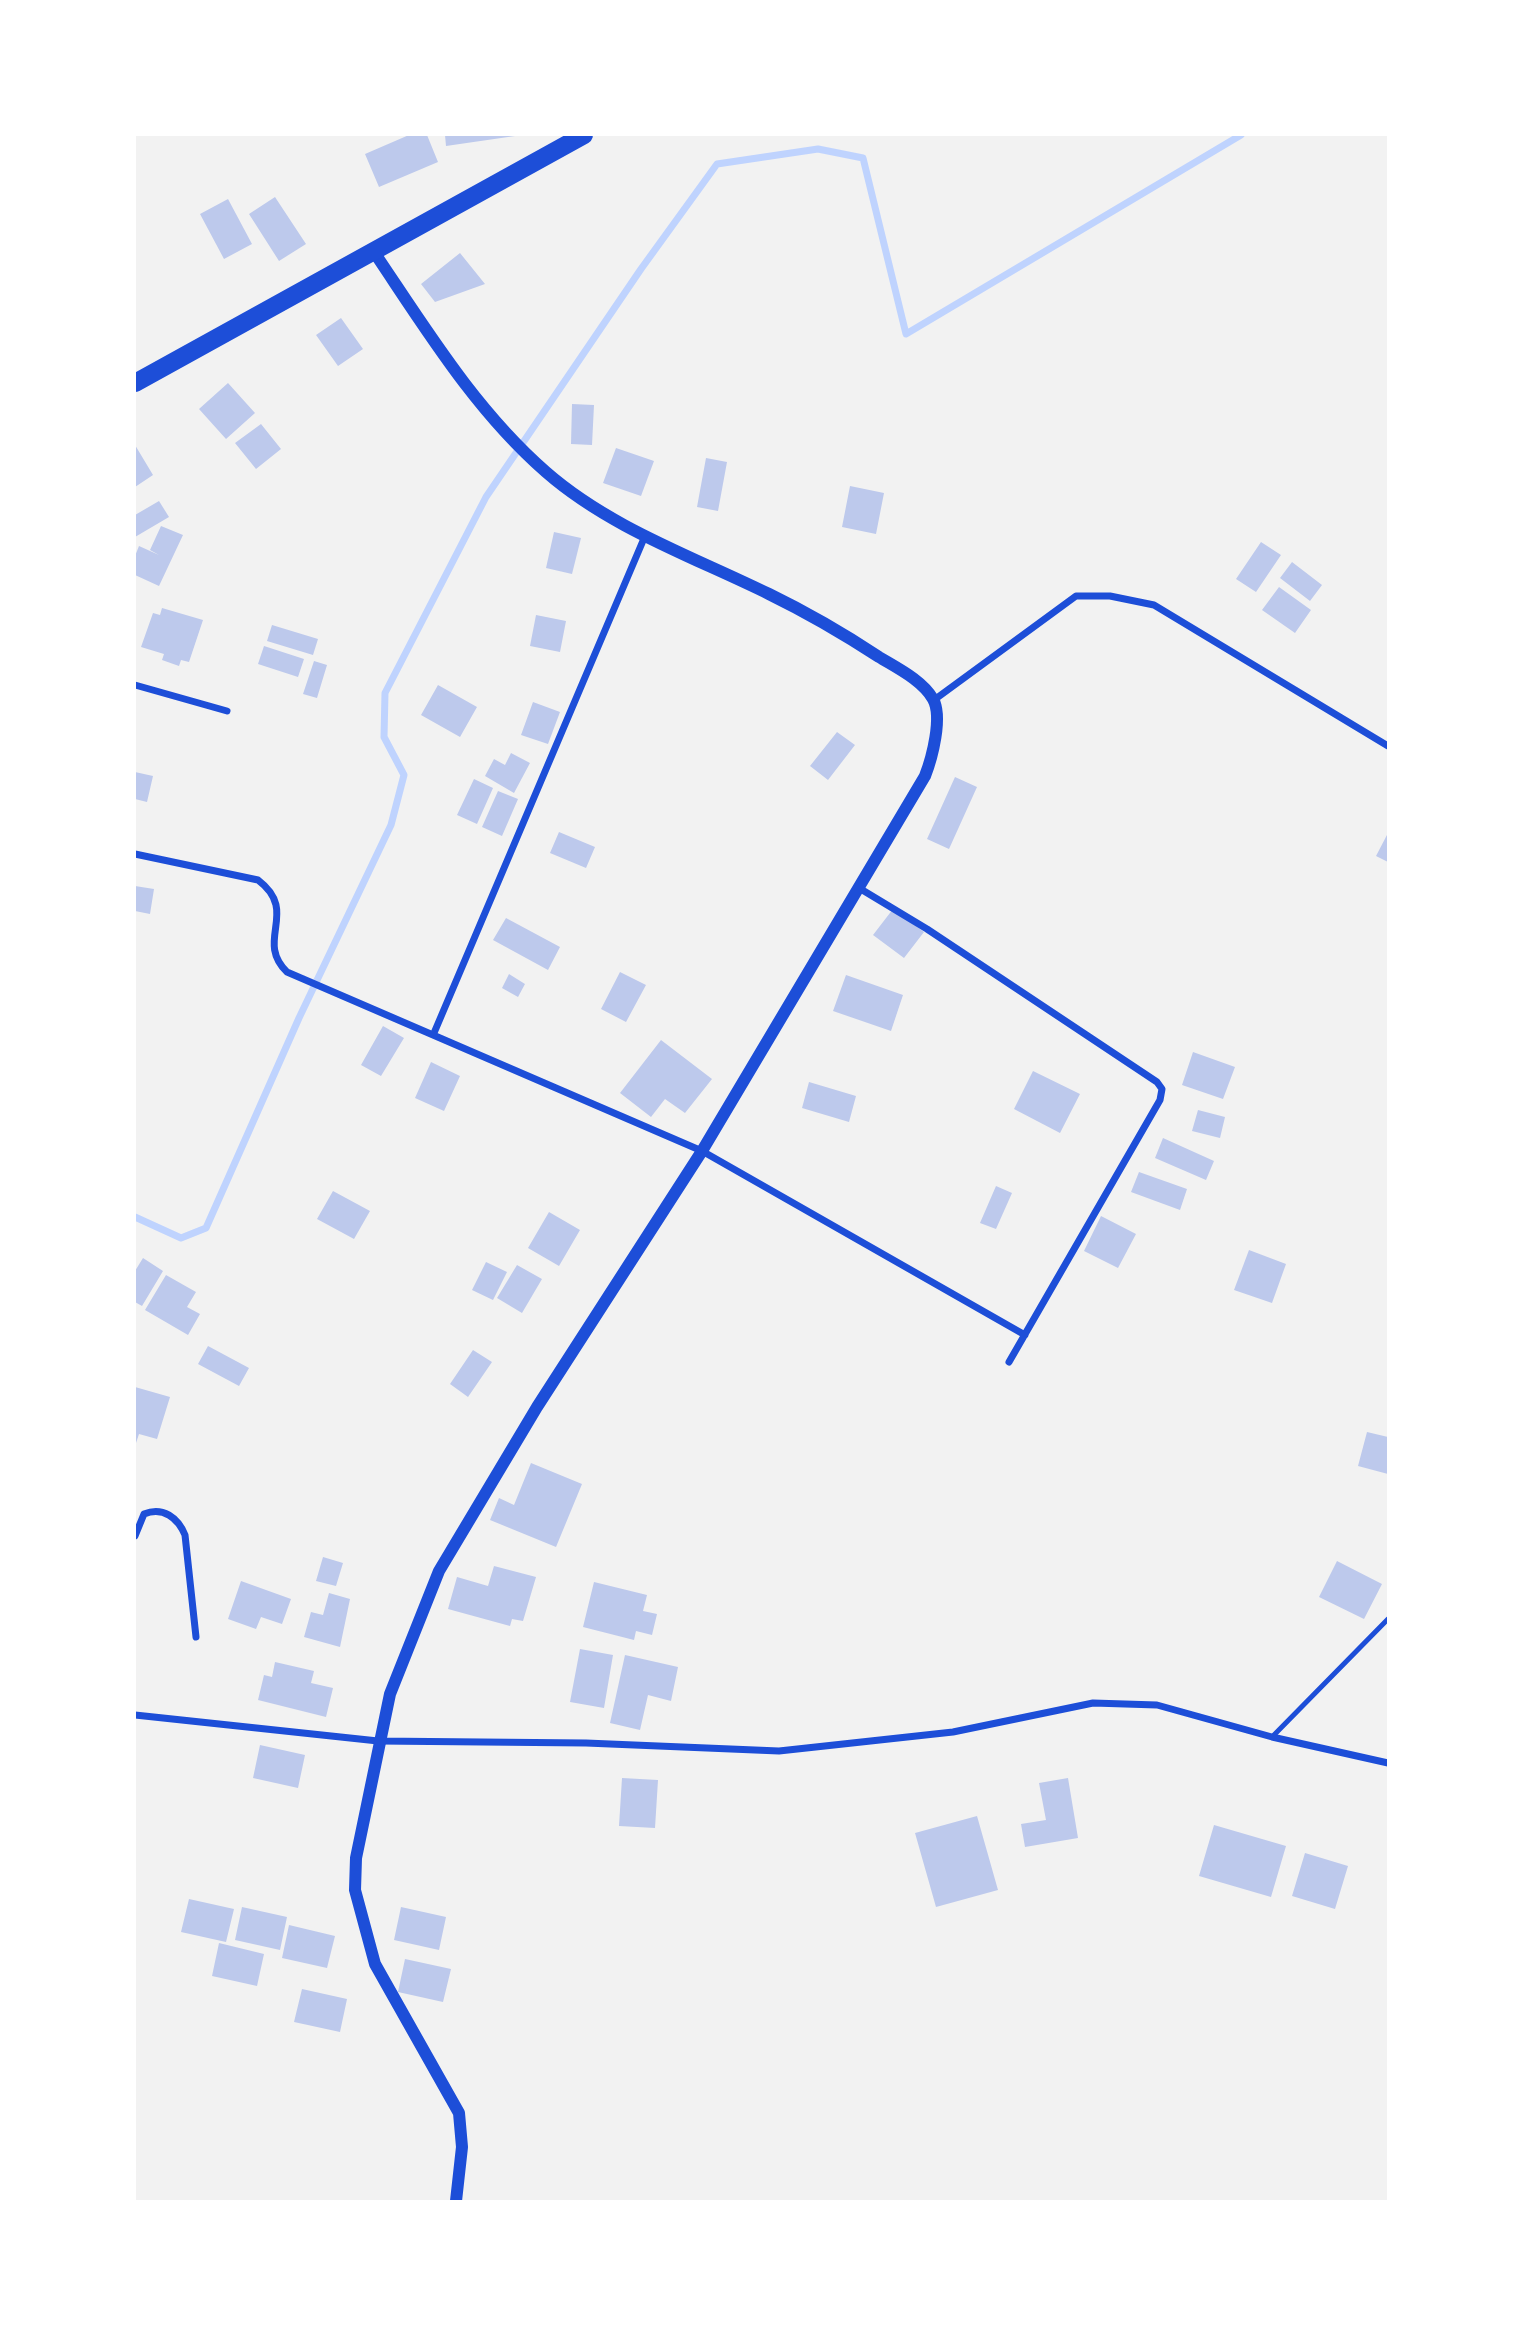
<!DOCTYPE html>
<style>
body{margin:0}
#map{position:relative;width:1523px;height:2336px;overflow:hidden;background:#f2f2f2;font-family:Merriweather,serif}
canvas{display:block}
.frame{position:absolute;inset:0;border:136px solid #fff;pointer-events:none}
</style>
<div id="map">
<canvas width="1523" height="2336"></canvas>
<div class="frame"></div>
</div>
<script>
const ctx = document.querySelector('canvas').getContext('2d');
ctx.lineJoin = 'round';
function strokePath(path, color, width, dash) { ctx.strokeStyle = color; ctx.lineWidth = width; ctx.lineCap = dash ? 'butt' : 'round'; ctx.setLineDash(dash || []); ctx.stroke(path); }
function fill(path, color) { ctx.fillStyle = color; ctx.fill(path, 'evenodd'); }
strokePath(new Path2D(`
 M135,1217L181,1238L206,1228L299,1018L391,825L404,775L384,737L385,693L486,497L641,269L717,164L818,149L863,158L906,334L1241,135`), '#bfd3fe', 7);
fill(new Path2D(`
 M409,135H427L438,162L379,187L365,154Z
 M445,135H515V136L446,146Z
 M275,197L306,244L279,261L249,214Z
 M228,199L252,244L224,259L200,214Z
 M460,253L485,284L435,302L421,284Z
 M341,318L363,349L338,366L316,335Z
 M228,383L255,413L226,439L199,409Z
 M572,404L594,405L592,445L571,444Z
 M261,424L281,449L256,469L235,443Z
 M135,445L153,475L135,487Z
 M616,448L654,461L641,496L603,483Z
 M706,458L727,462L718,511L697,507Z
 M850,486L884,493L876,534L842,527Z
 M159,501L169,517L135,537V515Z
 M161,526L183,535L159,586L135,575V556L139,546L159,555L150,550Z
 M554,532L581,538L572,574L546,568Z
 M1261,542L1281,555L1256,592L1236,579Z
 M1292,562L1322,585L1310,601L1280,578Z
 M1279,587L1311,610L1295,633L1262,610Z
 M162,608L203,620L189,662L181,660L179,666L162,660L164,654L141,647L153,613L160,615Z
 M536,615L566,621L560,652L530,646Z
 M272,625L318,639L313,655L267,641Z
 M264,646L304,659L298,677L258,664Z
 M314,661L327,665L317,698L303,694Z
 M438,685L477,707L460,737L421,715Z
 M533,702L560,712L548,744L521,735Z
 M837,732L855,745L828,780L810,766Z
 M511,753L530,763L514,793L485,776L494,759L505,765Z
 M135,772L153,776L147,802L135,799Z
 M955,777L977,787L949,849L927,839Z
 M474,779L493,788L477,824L457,815Z
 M498,791L518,799L502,836L482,827Z
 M559,832L595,847L586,868L550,853Z
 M1388,833V862L1376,856Z
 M135,886L154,889L150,914L135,911Z
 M893,909L924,932L904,958L873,935Z
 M506,918L560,947L548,970L493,940Z
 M620,972L646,985L626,1022L601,1009Z
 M509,974L525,984L518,997L502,988Z
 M846,975L903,995L891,1031L833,1011Z
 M383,1026L404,1038L381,1076L361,1065Z
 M661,1040L712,1079L685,1113L665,1099L651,1117L620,1093Z
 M1193,1052L1235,1067L1223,1099L1182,1085Z
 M431,1062L460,1076L444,1111L415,1098Z
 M1033,1071L1080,1094L1060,1133L1014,1109Z
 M809,1082L856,1096L849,1122L802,1108Z
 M1198,1110L1225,1117L1220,1138L1192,1131Z
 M1163,1138L1214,1161L1206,1180L1155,1158Z
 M1139,1172L1187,1189L1180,1210L1131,1192Z
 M996,1186L1012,1193L996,1229L980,1223Z
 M333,1191L370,1211L354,1239L317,1219Z
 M549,1212L580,1230L559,1266L528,1248Z
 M1101,1216L1136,1234L1118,1268L1084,1251Z
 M1249,1250L1286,1264L1272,1303L1234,1290Z
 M143,1258L163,1271L142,1306L135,1302V1271Z
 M486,1262L507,1272L493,1300L472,1290Z
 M517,1265L542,1279L522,1313L497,1298Z
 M166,1275L196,1292L187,1307L200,1314L188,1335L145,1310Z
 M208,1346L249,1368L239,1386L198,1364Z
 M473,1350L492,1362L468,1397L450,1384Z
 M135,1387L170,1397L157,1439L139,1434L135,1446Z
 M1367,1432L1388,1437V1474L1358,1466Z
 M531,1463L582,1484L556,1547L490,1520L499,1498L514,1505Z
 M323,1557L343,1563L336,1586L316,1581Z
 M1337,1561L1382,1584L1364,1619L1319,1597Z
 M494,1566L536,1577L523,1621L512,1619L510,1626L448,1609L457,1577L488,1586Z
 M241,1581L291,1599L282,1624L261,1617L256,1629L228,1619Z
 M594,1582L647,1595L643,1611L657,1614L652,1635L636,1631L634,1640L583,1627Z
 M329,1593L350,1599L340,1647L304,1637L311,1612L323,1615Z
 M580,1649L613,1655L604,1708L570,1702Z
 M625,1655L678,1667L671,1701L648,1695L640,1730L610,1723Z
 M275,1662L314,1671L311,1683L333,1688L326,1717L258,1700L264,1675L272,1677Z
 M260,1745L305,1755L298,1788L253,1778Z
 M622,1778L658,1780L655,1828L619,1826Z
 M1068,1778L1078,1838L1025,1847L1021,1824L1046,1820L1039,1783Z
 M977,1816L998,1890L936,1907L915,1833Z
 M1214,1825L1286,1846L1271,1897L1199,1876Z
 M1305,1853L1348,1866L1335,1909L1292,1896Z
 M189,1899L234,1909L226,1942L181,1932Z
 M242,1907L287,1917L280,1950L235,1940Z
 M401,1907L446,1917L439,1950L394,1940Z
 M289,1925L335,1936L327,1968L282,1958Z
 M219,1943L264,1954L257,1986L212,1976Z
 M405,1959L451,1969L443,2002L398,1992Z
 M302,1989L347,1999L340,2032L294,2022Z`), '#bdc9ec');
strokePath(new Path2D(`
 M1272,1737L1388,1619`), '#1d4ed8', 5);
strokePath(new Path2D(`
 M135,685L227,711
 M934,700L1076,596H1110L1154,605L1388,746
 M135,854L258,880C300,912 254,940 287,972L702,1151L1025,1335
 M859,888L927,929L1157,1082L1162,1089L1160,1100L1009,1362
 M434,1033L645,536
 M135,1536L144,1514C163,1506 178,1518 185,1535L196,1637
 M135,1715L378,1741L586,1743L779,1751L953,1732L1093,1703L1157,1705L1272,1737L1388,1763`), '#1d4ed8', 7);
strokePath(new Path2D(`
 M374,252C426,329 475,410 546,472C610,528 694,557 769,594C806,612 844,634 879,657C897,668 922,680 933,699C943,717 932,758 925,776L702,1151L537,1407L439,1571L390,1694L356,1858L355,1890L375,1964L459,2113L462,2147L456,2201`), '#1d4ed8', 12);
strokePath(new Path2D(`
 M135,383L584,135`), '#1d4ed8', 18);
</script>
